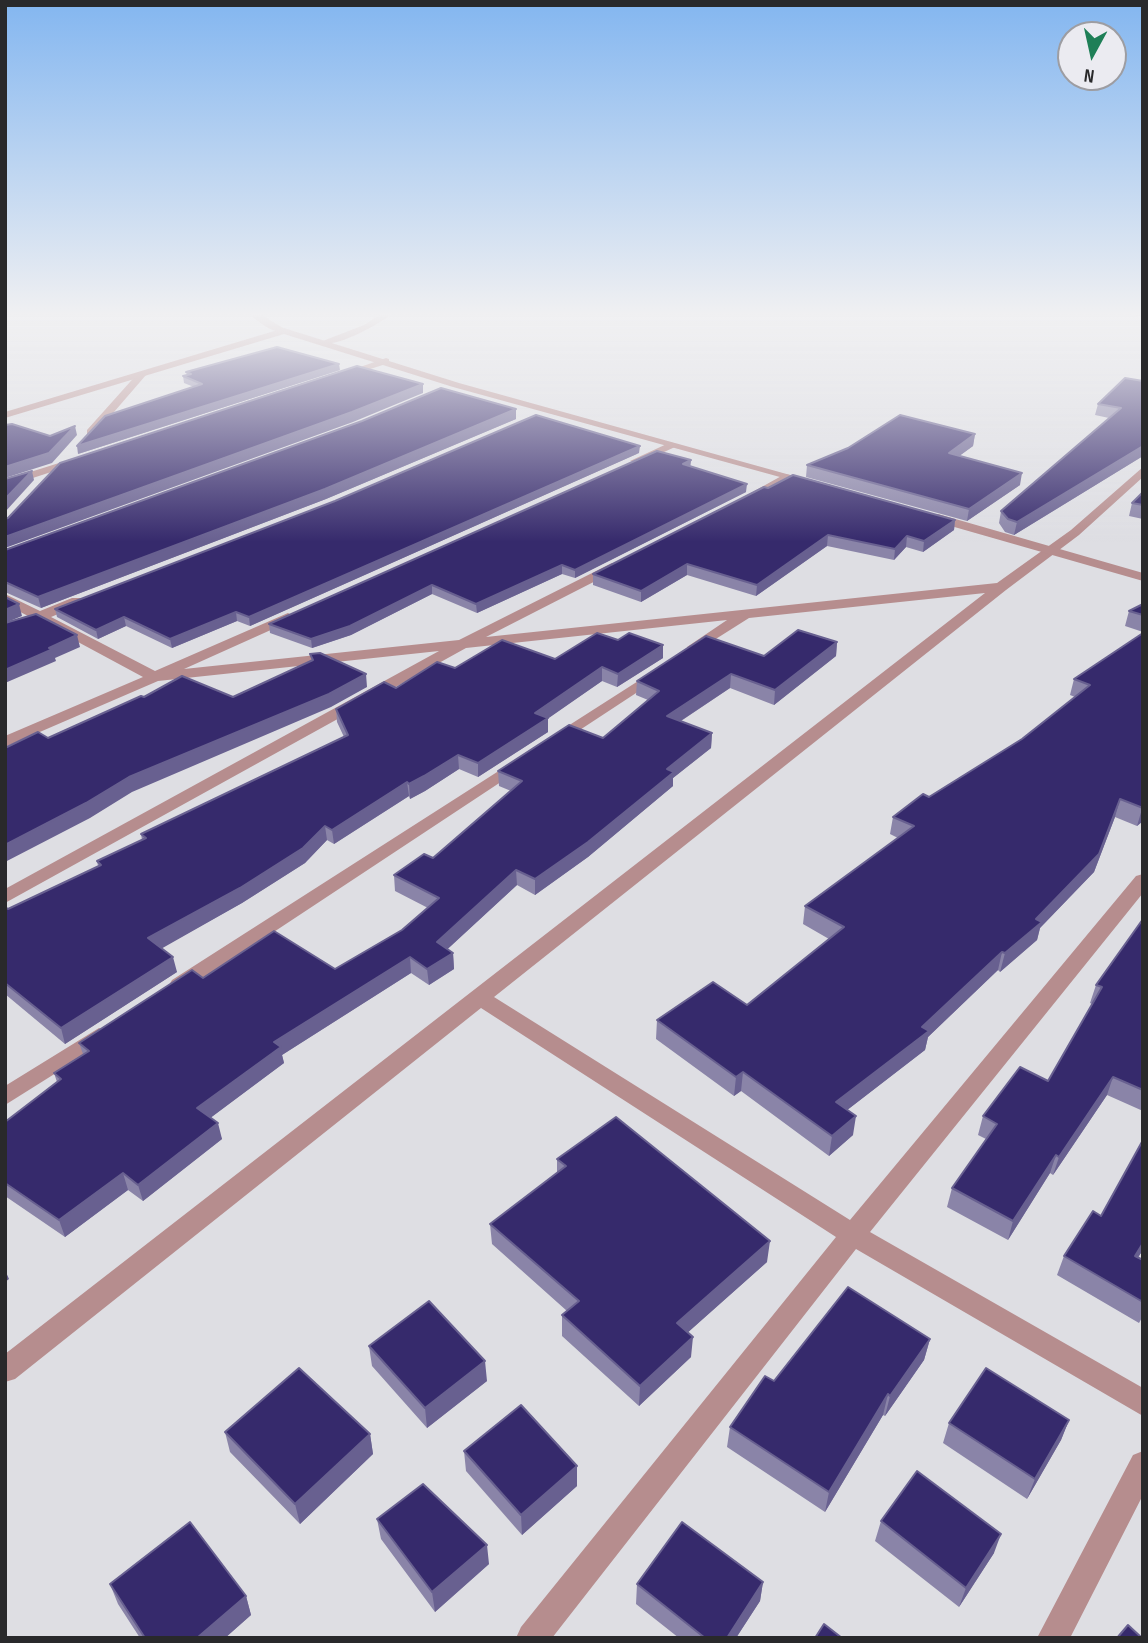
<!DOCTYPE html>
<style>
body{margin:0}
#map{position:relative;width:1148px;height:1643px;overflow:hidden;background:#dedee3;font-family:"Sofia Sans Condensed",sans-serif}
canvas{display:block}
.frame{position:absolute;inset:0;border:7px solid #29292b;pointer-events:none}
.north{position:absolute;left:1057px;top:21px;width:70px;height:70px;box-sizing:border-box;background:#ebebf1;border:2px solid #9d9da2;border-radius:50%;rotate:188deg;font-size:19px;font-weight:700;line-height:28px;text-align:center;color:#29292b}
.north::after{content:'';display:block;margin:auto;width:24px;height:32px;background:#1e7f57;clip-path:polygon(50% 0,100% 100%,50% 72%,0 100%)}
</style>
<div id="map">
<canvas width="1148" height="1643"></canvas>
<div class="frame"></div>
<div class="north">N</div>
</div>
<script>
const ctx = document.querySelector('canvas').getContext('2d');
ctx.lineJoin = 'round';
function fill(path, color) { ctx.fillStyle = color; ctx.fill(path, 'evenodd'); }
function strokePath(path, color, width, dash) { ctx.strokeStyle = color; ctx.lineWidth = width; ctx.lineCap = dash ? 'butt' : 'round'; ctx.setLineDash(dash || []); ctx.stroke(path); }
fill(new Path2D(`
 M248,312H257L288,331C277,337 256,321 248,312Z
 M384,312H394C382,323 334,350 320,342L364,325Z
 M1127,312H1143V317L1128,314Z
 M386,358L389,359V363L342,378L337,375Z
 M138,373L146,375L95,434H87V430Z
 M671,442L676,445L675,447L640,463L630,461Z
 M78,457L84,460L82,462L5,487V480Z
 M1143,467V477L1079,535L1006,590L494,997L850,1220L1136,876L1143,874V893L870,1232L1143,1388V1416L856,1249L552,1638H516L521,1627L836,1237L481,1008L15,1379L5,1382V1354L985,593L749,618L692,654L687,653V647L727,620L466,648L5,903V889L439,651L158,681L5,747V736L143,677L39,621L5,634V625L28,616L5,604V594L40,611L72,598H82V604L51,617L155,671L288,613L295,617L293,620L184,669L459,640L612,563L617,564V570L486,637L997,583L1071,530Z
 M785,474L795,476L750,502L740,499Z
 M657,669L664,673L662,676L560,743L554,745L546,740Z
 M519,758L525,760L527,763L525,766L186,990H172L169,985L172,980Z
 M99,1028L107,1031L110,1036L107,1041L5,1105V1086Z
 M1143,1451V1495L1070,1638H1037L1133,1455Z`), '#b68d8e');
fill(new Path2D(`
 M284,328L459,383L819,483L809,485L453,387L284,334L5,418V412Z
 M930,514H938L1143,573V581L930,520Z`), '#b68d8e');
fill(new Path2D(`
 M340,370L78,454L194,387L184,383L183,376L187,375L186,372Z
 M1143,381V456L1014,535L1005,532L999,523L1001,511L1109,418L1095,415L1098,404Z
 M516,409V419L326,499L41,608L5,592V550Z
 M975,434L973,446L959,456L1020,485L967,521L806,477L807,465Z
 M639,453L250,626L237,621L172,648L126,626L98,639L57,617L55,609Z
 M691,460L690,467L746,492L575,578L562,574L477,613L432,594L351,635L312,648L270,633L269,624Z
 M768,488L955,520L954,530L923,552L906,547L894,560L827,546L756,596L687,575L641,602L593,585V574Z
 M1143,492V519L1129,516L1132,503Z
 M1143,604V632L1125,626L1129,611Z
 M1143,633V821L1137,826L1115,817L1094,872L1040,928L1037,940L1000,972L998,970L928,1037L925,1050L847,1110L853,1135L829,1156L741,1091L734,1096L656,1039L657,1020L747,1005L829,939L803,924L805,906L898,838L890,834L893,817L929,797L1022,739L1075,697L1070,695L1074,679Z
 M618,640L663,645V658L617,687L602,681L548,718V732L478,777L459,769L425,791L410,799L409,796L334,844L327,840L305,863L242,903L161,948L177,972L65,1044L5,994V907L8,909L98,866L97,861L142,840L141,834L344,737L337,722L336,709L455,668L555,659Z
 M837,642L836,656L774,705L730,688L681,721L712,733L711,748L673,778V786L588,857L535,895L517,885L447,949L453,953L454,969L429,985L411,973L282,1055L284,1063L211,1117L222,1139L143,1201L128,1190L65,1237L5,1196V1122L57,1082L54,1073L83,1054L79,1043L203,978L335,969L402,930L428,908L395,891L394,875L433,858L511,791L499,786L498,771L603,738L648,700L636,695L637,681Z
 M1143,919V1111L1107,1095L1053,1175L1050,1173L1008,1240L947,1207L952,1188L986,1139L978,1135L983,1116L1048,1081L1092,1004L1090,1003L1096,985Z
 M1143,1140V1250L1138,1257L1143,1260V1316L1139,1323L1057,1275L1064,1256L1101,1216Z
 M557,1159L767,1262L688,1332L691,1357L639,1406L562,1336V1315L567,1311L492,1244L490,1224L557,1173Z
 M930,1339L924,1360L885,1416L883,1415L825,1512L727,1447L730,1427L774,1381Z
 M369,1346L487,1381L427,1428L372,1366Z
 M1069,1420L1061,1440L1027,1499L943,1443L949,1423Z
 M225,1432L370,1434L373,1454L300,1524L230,1452Z
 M464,1451L577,1486L522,1535L466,1471Z
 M377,1519L489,1564L435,1612L381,1539Z
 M881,1521L994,1553L959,1607L875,1541Z
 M763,1582L760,1601L736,1638H679L636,1604L637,1584Z
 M110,1584L246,1596L251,1615L225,1638H140L118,1604Z`), '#8a84a8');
fill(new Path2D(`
 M339,364L340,370L78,454L77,446Z
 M423,384V393L353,422L5,548V537Z
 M516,409V419L326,499L41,608L38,597Z
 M75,426L77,435L52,463L5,478V467Z
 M975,434L973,446L947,465L949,453Z
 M640,446L639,453L250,626L249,617Z
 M1143,446V456L1014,535L1017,522Z
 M691,460L690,468L683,464Z
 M32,471L34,480L5,512V499Z
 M1022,473L1020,485L967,521L969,509Z
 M747,484L746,492L575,578V570Z
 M955,520L954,530L923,552L924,541Z
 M828,535L827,546L756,596L757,585Z
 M907,536L906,547L894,560L895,549Z
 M687,564V575L641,602V591Z
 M562,565V574L477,613L476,604Z
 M432,585V594L351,635L312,648L311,639Z
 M19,604L22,616L5,623V610Z
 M236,612L237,621L172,648L170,639Z
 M124,617L126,626L98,639L96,630Z
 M77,635L80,647L55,658L56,661L5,683V670L49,648Z
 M837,642L836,656L774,705L775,690Z
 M663,645V658L617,687L618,674Z
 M602,667V681L546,720L548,718V732L478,777V763L535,713Z
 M366,674L367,687L331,707L132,792L90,818L5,862V845L129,777Z
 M731,674L730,688L667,730V716Z
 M712,733L711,748L673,778V786L588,857L535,895V879L667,769Z
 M458,755L459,769L425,791L410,799L409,784Z
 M407,782L409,796L334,844L332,830Z
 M1120,799L1115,817L1094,872L1040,928L1037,940L1000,972L1005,953L1036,919Z
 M1143,808V821L1137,826L1142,809Z
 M325,826L327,840L305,863L242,903L152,954L148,938Z
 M516,870L517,885L438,958L437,942Z
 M1002,952L998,970L928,1037L925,1050L833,1121L836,1102L922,1027Z
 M453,953L454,969L429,985L427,969Z
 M173,957L177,972L65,1044L61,1028Z
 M410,957L411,973L282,1055L284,1063L201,1125L197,1108L274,1042Z
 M743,1072L741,1091L734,1096L736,1077Z
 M1113,1077L1107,1095L1053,1175L1059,1157Z
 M856,1116L853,1135L829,1156L832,1136Z
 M218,1123L222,1139L143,1201L138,1185Z
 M1056,1155L1050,1173L1008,1240L1013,1221Z
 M123,1173L128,1190L65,1237L59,1220Z
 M770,1241L767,1262L676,1343L677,1323Z
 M1143,1243V1250L1127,1274L1135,1256Z
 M5,1270L9,1279L5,1282Z
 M693,1337L691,1357L639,1406L640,1386Z
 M930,1339L924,1360L885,1416L890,1396Z
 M485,1361L487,1381L427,1428L425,1408Z
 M888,1394L883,1415L825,1512L829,1492Z
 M1069,1420L1061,1440L1027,1499L1035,1479Z
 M370,1434L373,1454L300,1524L295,1504Z
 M577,1466V1486L522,1535L521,1515Z
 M1001,1534L994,1553L959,1607L966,1588Z
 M487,1545L489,1564L435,1612L432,1592Z
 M763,1582L760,1601L736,1638H727Z
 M246,1596L251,1615L225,1638H197Z`), '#686090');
const building = new Path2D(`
 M277,347L339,364L77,446L105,416L202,384L183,376L191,374L186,372Z
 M357,366L423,384L352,412L5,537V519L8,518L60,463Z
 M1125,378L1143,381V446L1017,522L1008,519L1001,511L1121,408L1098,404Z
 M441,388L516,409L325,489L38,597L5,582V550L362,421Z
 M536,415L640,446L249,617L236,612L170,639L124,617L96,630L55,609L335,501Z
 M900,415L975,434L949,453L1022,473L969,509L807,465L848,448Z
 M12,424L50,436L75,426L49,453L5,467V425Z
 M657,451L691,460L683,464L747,484L575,570L562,565L476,604L432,585L350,626L311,639L269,624Z
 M32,471L5,499V479Z
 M793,475L955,520L924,541L907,536L895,549L828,535L757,585L687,564L641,591L593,574L764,487L768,488Z
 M1143,492V505L1132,503Z
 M5,597L19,604L5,610Z
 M1143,604V615L1129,611Z
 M36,614L77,635L49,648L53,649L5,670V623Z
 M798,630L837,642L775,690L731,674L667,716L712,733L667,769L674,772L588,842L535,879L516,870L437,942L453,953L427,969L410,957L274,1042L281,1047L197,1108L218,1123L138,1185L123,1173L59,1220L5,1183V1122L61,1079L54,1073L89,1051L79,1043L192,970L203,978L274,931L335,969L402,930L439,898L394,875L424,854L433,858L522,781L498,771L569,725L603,738L659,691L637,681L706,636L764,656Z
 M597,633L618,640L629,633L663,645L618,674L602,667L535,713L548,718L478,763L458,755L424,776L409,784L407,782L332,830L325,826L303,848L240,888L148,938L173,957L61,1028L5,983V907L8,909L101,865L97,861L146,838L141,834L348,735L336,709L384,682L396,688L437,662L455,668L502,640L555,659Z
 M1143,633V808L1120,799L1099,854L1036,919L1042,922L1005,953L1002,952L922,1027L929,1031L836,1102L856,1116L832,1136L743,1072L736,1077L657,1020L713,982L747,1005L844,927L805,906L914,826L893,817L923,794L929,797L1022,739L1090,685L1074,679Z
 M320,653L366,674L329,694L129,777L86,803L5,845V757L6,756L5,755V748L38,732L48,738L141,696L144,697L182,676L233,697L313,660L310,654Z
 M1143,919V1090L1113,1077L1059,1157L1056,1155L1013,1221L952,1188L997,1124L983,1116L1020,1067L1048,1081L1102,987L1096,985Z
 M616,1117L770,1241L677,1323L693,1337L640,1386L562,1315L579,1301L490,1224L566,1166L557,1159Z
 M1143,1140V1243L1135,1256L1143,1260V1302L1064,1256L1093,1211L1101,1216Z
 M848,1287L930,1339L890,1396L888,1394L829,1492L730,1427L765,1376L774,1381Z
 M429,1301L485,1361L425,1408L369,1346Z
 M299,1368L370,1434L295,1504L225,1432Z
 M986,1368L1069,1420L1035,1479L949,1423Z
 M521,1405L577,1466L521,1515L464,1451Z
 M917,1471L1001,1534L966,1588L881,1521Z
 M423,1484L487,1545L432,1592L377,1519Z
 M190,1522L246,1596L197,1638H145L110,1584Z
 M682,1522L763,1582L727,1638H705L637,1584Z
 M824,1624L842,1638H815Z
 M1128,1625L1142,1638H1117Z`);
fill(building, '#362a6c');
strokePath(building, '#686090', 2);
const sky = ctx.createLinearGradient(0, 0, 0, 542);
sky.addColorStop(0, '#83b6f0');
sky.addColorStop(0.58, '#f0f0f2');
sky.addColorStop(1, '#f0f0f200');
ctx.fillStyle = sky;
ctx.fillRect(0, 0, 1148, 542);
</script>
